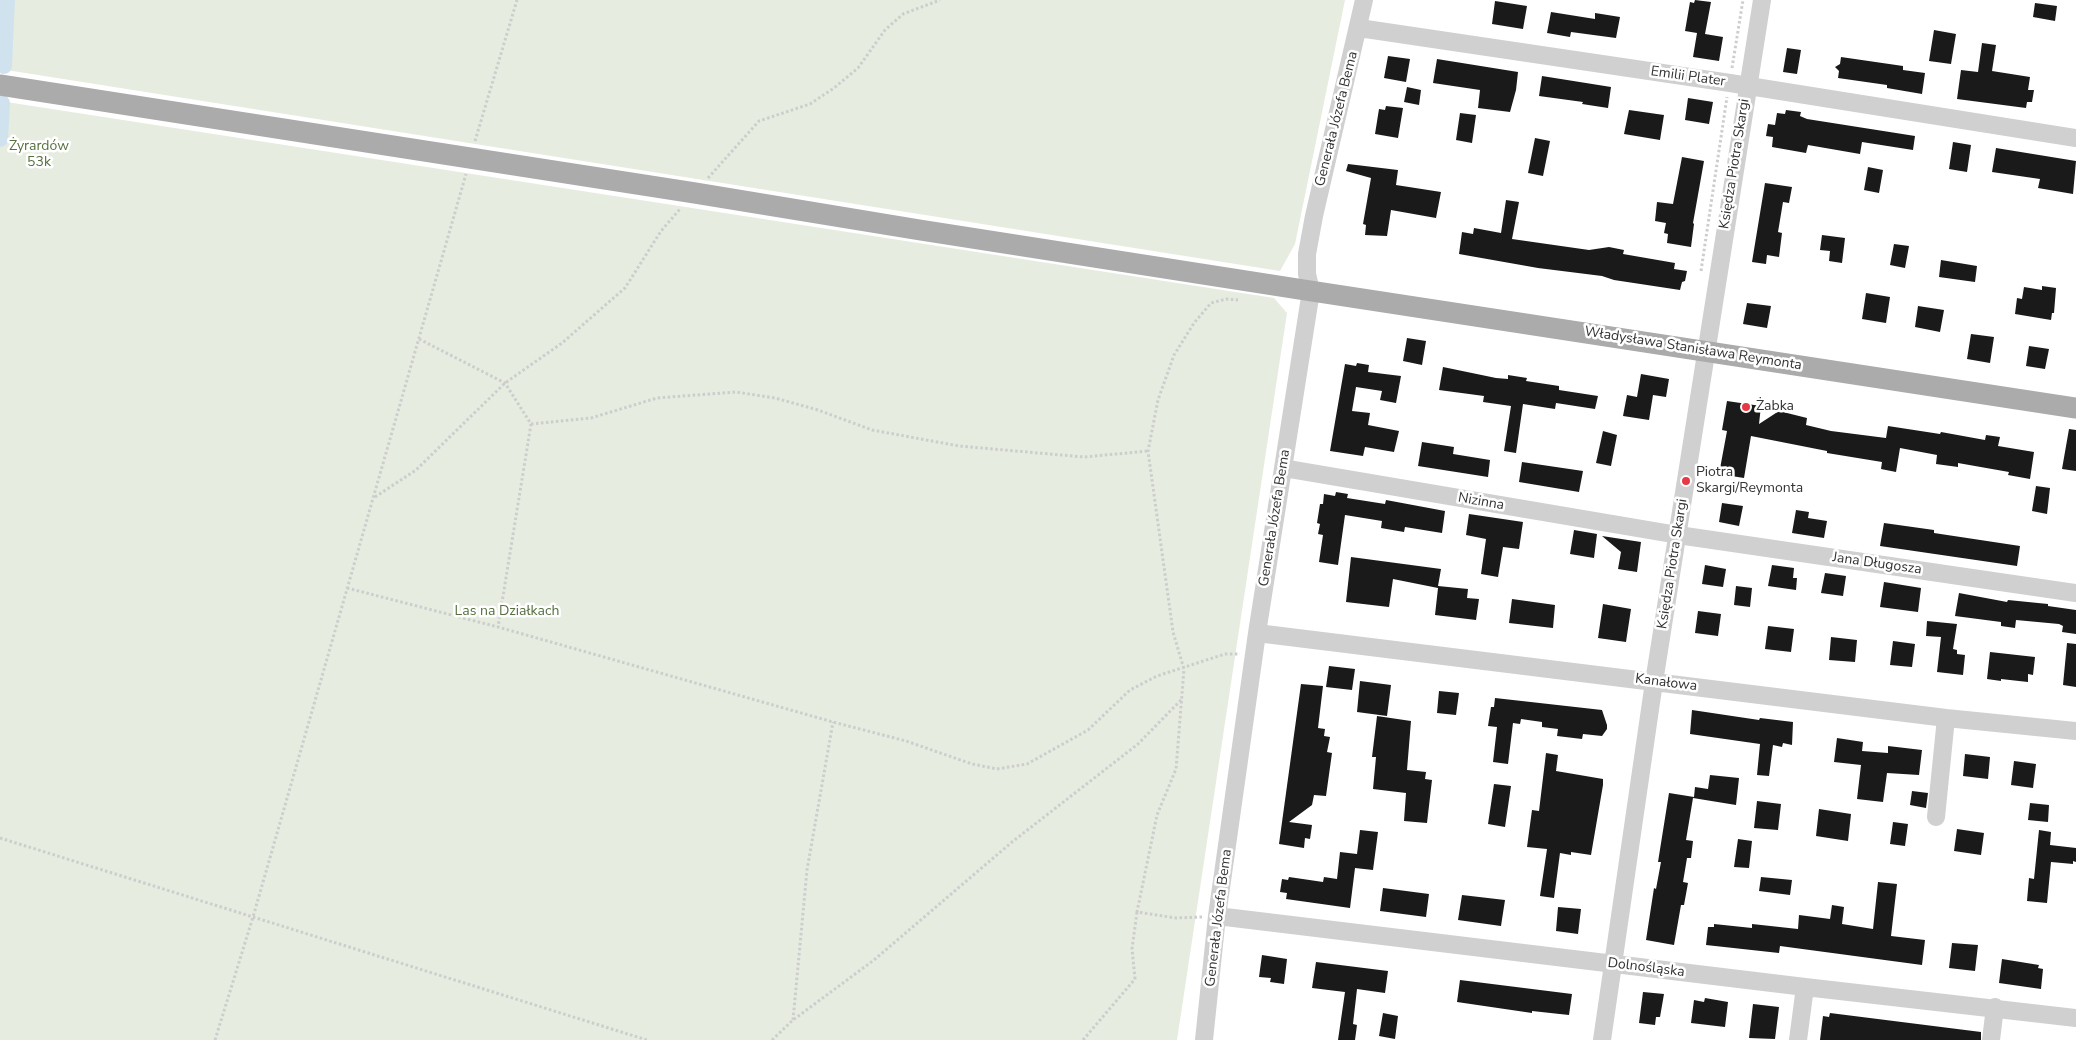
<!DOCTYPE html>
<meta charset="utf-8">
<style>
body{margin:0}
canvas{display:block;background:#fff}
</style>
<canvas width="2076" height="1040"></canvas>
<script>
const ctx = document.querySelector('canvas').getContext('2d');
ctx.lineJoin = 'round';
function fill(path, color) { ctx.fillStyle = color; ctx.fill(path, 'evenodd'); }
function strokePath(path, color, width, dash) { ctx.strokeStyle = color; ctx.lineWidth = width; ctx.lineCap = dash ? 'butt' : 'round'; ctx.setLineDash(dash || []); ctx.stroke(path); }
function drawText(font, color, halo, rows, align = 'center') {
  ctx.font = font + ' "Nunito Sans",sans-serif'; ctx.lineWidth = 5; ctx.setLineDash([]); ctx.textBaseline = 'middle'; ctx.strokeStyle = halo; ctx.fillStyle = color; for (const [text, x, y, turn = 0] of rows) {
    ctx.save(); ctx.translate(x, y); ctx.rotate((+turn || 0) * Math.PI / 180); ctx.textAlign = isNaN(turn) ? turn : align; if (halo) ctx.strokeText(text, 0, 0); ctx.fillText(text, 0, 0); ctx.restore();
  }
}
fill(new Path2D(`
 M0,0H1345L1295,244L1280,271L0,69Z
 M0,101L1274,298L1287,313L1177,1040H0Z`), '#e6ecdf');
strokePath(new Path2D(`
 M4,66L7,0
 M0,139L2,103`), '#cfe2ee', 16);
fill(new Path2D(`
 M1695,0L1711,2L1705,34L1723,37L1719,61L1693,57L1697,33L1685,31L1690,2L1694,3Z
 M1495,1L1527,6L1523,29L1492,24Z
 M2035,3L2057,6L2055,21L2033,17Z
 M1551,12L1595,19V13L1620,17L1616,38L1571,32L1570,37L1547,33Z
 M1934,30L1956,34L1951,64L1929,61Z
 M1982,43L1996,45L1992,71L2030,77L2028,90H2034L2032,102H2027L2026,108L1957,99L1961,70L1978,72Z
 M1787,48L1801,50L1797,74L1783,72Z
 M1388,56L1410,59L1406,82L1384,78Z
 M1841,57L1903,66V70L1925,73L1922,94L1887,88V85L1838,78L1839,71L1835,67L1840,64Z
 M1437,59L1518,72L1516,90L1510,112L1478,108L1480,90L1433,83Z
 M1542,76L1611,87L1608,108L1582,104L1583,102L1539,96Z
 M1407,87L1421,90L1419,105L1404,102Z
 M1688,98L1713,102L1709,124L1685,120Z
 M1386,106L1403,108L1398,138L1375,134L1379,109L1385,110Z
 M1629,110L1664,115L1660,140L1624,134Z
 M1786,110L1801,112L1800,116L1807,119L1915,136L1913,150L1862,142L1860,154L1808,145L1806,153L1772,147L1773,137L1766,136L1768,124L1775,125L1777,113L1785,114Z
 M1460,113L1476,115L1472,143L1456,140Z
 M1535,138L1550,141L1543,176L1528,173Z
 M1953,142L1971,145L1967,172L1949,169Z
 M1996,148L2076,161L2073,194L2038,188L2040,179L1992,172Z
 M1682,157L1704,161L1693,223L1694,224L1691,247L1667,243L1668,234L1664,233L1666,223L1655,221L1657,202L1673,204Z
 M1348,164L1398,170L1396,185L1441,192L1436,218L1391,210L1387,236L1365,235L1366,225L1363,224L1371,178L1346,171Z
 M1868,167L1883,170L1879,193L1864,190Z
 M1765,183L1792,187L1789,203L1783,202L1778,232L1782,233L1779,257L1767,255L1766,264L1752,262Z
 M1506,200L1519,202L1512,239L1589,250L1609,247L1624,250L1623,254L1675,263L1674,269L1687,271L1685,281L1682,282L1680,290L1614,280L1602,276L1538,268L1459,254L1462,232L1473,234L1474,228L1501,233Z
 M1822,235L1845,238L1842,263L1829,261L1830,251L1820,250Z
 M1894,244L1909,246L1905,268L1890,265Z
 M1941,260L1977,266L1975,282L1939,277Z
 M2042,286L2056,288L2054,313H2052L2051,320L2015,314L2017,298L2022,299L2024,287L2042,290Z
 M1866,293L1890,297L1886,323L1862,319Z
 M1747,303L1771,306L1767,328L1743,324Z
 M1918,306L1944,310L1940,332L1915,327Z
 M1971,334L1994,337L1990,363L1967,359Z
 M1407,338L1426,341L1422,365L1403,361Z
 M2029,346L2049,349L2045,369L2026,366Z
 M1357,363L1369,365L1368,372L1401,376L1396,403L1380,400L1382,391L1356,387L1352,411L1370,413L1368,425L1399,431L1394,452L1365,447L1363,456L1330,451L1345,364L1356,366Z
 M1443,367L1496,378L1508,379V375L1527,378L1526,381L1559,386V390L1598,396L1595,409L1556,403L1555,409L1523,404L1516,453L1504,451L1511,406L1483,402L1484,396L1439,390Z
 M1641,374L1669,379L1666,397L1653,395L1649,420L1623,416L1627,395L1637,397Z
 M1727,401L1761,406L1759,424L1779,411L1807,418L1806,425L1831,431L1886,438L1888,426L1940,434L1941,432L1985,440L1986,435L2000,437L1998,446L2034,452L2030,479L2008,475L2009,472L1958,463V467L1936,464L1937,455L1900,448L1896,472L1881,469L1882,462L1827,453V451L1751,436L1744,478L1719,474L1727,431L1722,430Z
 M2069,429L2076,430V471L2062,469Z
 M1603,431L1617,435L1611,466L1596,463Z
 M1422,442L1454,447L1453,454L1490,460L1488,477L1418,466Z
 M1522,462L1583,471L1579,492L1519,482Z
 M2036,486L2050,488L2047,514L2032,511Z
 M1336,492L1348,494L1347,498L1385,504L1386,500L1445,511L1442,533L1405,527L1404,532L1381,528L1382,521L1345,515L1338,565L1319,562L1323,535L1318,534L1320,524L1317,523L1320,504H1323L1324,494L1335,496Z
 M1722,503L1743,506L1739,526L1719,522Z
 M1796,510L1809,512L1808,518L1827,521L1824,538L1792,533Z
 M1469,514L1523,522L1519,549L1503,547L1498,577L1481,574L1486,539L1466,535Z
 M1884,523L1934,530V533L2020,546L2017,566L1880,546Z
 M1574,530L1597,534L1594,558L1570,554Z
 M1602,536L1641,542L1637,572L1618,569L1621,552Z
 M1351,557L1441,569L1438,586L1468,589L1467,598L1479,599L1476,620L1435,615L1438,588L1393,579L1389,607L1346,602Z
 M1705,565L1726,569L1723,587L1702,584Z
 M1772,565L1794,568L1793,578H1797L1796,590L1768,586Z
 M1825,573L1846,576L1843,596L1821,593Z
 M1884,582L1921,588L1918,612L1880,607Z
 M1736,586L1752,588L1750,607L1734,605Z
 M1959,593L2007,602L2008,600L2048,604V606L2076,610V634L2062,632L2063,626L2059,624L2016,620L2015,628L2001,626V622L1955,616Z
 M1512,599L1555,605L1553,628L1509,623Z
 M1603,604L1631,609L1626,642L1598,638Z
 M1698,611L1721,614L1718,636L1695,633Z
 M1927,621L1957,624L1953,649L1957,650V654L1965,655L1963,675L1937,672L1941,637L1926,636Z
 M1768,626L1794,629L1791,652L1765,649Z
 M1831,637L1857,640L1855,662L1829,660Z
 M1893,641L1915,644L1912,667L1890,665Z
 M2067,643L2076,644V687L2063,685Z
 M1990,652L2035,657L2033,675L2028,674V682L2001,679V681L1987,679Z
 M1329,666L1355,669L1352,690L1326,687Z
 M1360,681L1391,685L1387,716L1357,712Z
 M1301,684L1323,686L1318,728L1325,729L1324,736L1330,737L1327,752L1332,753L1326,796L1314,795L1312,805L1289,822L1312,825L1310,839L1305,838L1304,848L1279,844Z
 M1439,691L1459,693L1456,715L1437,713Z
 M1495,698L1602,710L1607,725V729L1602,736L1583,734L1582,739L1557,736L1558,729L1542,727V722L1521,719L1520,724L1513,723L1508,764L1493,762L1497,727L1488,726L1491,707H1494Z
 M1692,710L1759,720L1760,718L1793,722L1792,745L1783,743L1782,747L1773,745L1769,776L1757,775L1760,744L1690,734Z
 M1377,716L1411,721L1407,770L1426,772L1425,779L1432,780L1427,823L1404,821L1406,793L1373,789L1376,757H1372Z
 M1837,738L1863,742L1862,751L1888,753V746L1922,750L1919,775L1887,773L1883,802L1857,799L1861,765L1834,762Z
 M1546,753L1558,755L1556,771L1603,779V785L1591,855L1571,852V855L1560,853L1554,898L1540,896L1547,849L1527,847L1532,810L1539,811Z
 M1965,754L1990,757L1988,779L1963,776Z
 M2014,761L2036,764L2033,788L2011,785Z
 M1710,775L1739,778L1736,805L1693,798L1686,840L1693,841L1691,858H1687L1683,882L1688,883L1684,905H1681L1674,945L1646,940L1654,888L1656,889L1661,862H1658L1669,793L1694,797L1695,787L1708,789Z
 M1494,784L1511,786L1505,827L1488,824Z
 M1912,791L1928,793L1926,808L1910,805Z
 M1757,801L1781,804L1778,830L1754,828Z
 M2030,803L2049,805L2048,822L2028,820Z
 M1819,809L1851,814L1848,841L1816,836Z
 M1893,822L1908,824L1905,846L1890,844Z
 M1957,829L1984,833L1981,855L1954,851Z
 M1360,830L1378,832L1373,870L1355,868L1350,908L1286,899L1287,893L1280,892L1282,879L1288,880L1289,877L1323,882L1324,877L1337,879L1340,852L1357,854Z
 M2039,830L2051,832L2050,845L2076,848V862L2073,861V864L2051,862L2047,903L2027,901L2029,878L2034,879Z
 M1738,839L1752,841L1749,868L1734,867Z
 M1761,877L1792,880L1790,895L1759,891Z
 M1878,882L1897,884L1891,936L1925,940L1922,965L1780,946L1779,953L1706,945L1708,927H1714V924L1752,928V924L1798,929L1799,915L1830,919L1832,905L1844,907L1842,924L1873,929Z
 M1383,888L1429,894L1426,917L1380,911Z
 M1462,895L1505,900L1501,926L1458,920Z
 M1558,907L1581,909L1578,934L1556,931Z
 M1952,943L1978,945L1975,971L1949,968Z
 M1262,955L1287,959L1284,984L1270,982L1271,978L1259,977Z
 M2002,959L2039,965L2038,968L2043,969L2041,989L1999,983Z
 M1316,962L1388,971L1385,993L1357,989L1353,1024L1357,1025L1355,1040H1338L1345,992L1312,988Z
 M1460,980L1572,994L1569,1015L1532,1011V1013L1457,1002Z
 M1643,992L1664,994L1660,1017H1656L1655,1025L1639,1023Z
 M1705,998L1728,1002L1725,1027L1691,1023L1694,1000L1704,1002Z
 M1753,1004L1779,1007L1775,1039L1749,1038Z
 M1383,1013L1398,1016L1395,1039L1379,1036Z
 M1830,1013L1981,1032V1040H1820L1823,1016L1829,1017Z`), '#1a1a1a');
strokePath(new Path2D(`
 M1732,68L1743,0
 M475,141L517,0
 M708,178L759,121L810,104L834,88L858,68L885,30L903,14L940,0
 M1701,271L1727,97
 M419,339L505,383L531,424L498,627
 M531,424L591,418L657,398L736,392L775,398L818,410L872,430L959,446L1084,457L1148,451
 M375,497L416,470L505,383L562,343L625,288L661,231L680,209
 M347,588L498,627L833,722L906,741L972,764L997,769L1027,764L1088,730L1130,690L1157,676L1225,654H1240
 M0,838L647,1040
 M1202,917L1176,918L1137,912L1157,815L1176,769L1184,669L1173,632L1148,451L1158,400L1174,355L1194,323L1211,303L1226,299L1238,300
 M793,1020L807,870L833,722
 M215,1040L253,917L466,174
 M772,1040L793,1020L874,960L1012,842L1138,744L1181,700
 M1083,1040L1135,979L1132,949L1137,912`), '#cdcdcd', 3, [2.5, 2.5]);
strokePath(new Path2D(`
 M1359,28L1730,83L2076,138
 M1283,468L1678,535L2076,593
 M1257,633L1946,718L2076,731
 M1936,817L1946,718
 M1217,916L1805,987L2076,1018
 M1204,1040L1217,916L1257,633L1311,291L1307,274V254L1314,216L1364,0
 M1602,1040L1654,682L1762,0
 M1798,1040L1805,987
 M1991,1040L1995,1007`), '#d0d0d0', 18);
strokePath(new Path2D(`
 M0,85L695,193L920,230L1311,291L2076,408`), '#ababab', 21);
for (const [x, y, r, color] of [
 [1746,407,5,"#e63946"],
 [1686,481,5,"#e63946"]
]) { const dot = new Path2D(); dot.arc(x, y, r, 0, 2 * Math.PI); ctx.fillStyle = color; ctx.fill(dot); strokePath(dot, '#fff', 2); }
drawText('14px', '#333', '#fff', [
 ["Emilii Plater",1688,77,8],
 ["Generała Józefa Bema",1337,119,-76],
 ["Księdza Piotra Skargi",1735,164,-81],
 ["Władysława Stanisława Reymonta",1693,349,9],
 ["Nizinna",1481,502,10],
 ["Generała Józefa Bema",1275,518,-81],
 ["Księdza Piotra Skargi",1673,564,-81],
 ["Jana Długosza",1877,564,8],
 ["Kanałowa",1666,683,7],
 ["Generała Józefa Bema",1219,918,-83],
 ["Dolnośląska",1646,968,7]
]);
drawText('14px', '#56703f', '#fff', [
 ["Żyrardów",39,147],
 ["53k",39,163],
 ["Las na Działkach",507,612]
]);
drawText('14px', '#333', '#fff', [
 ["Żabka",1756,407],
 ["Piotra",1696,473],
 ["Skargi/Reymonta",1696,489]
], 'left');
</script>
